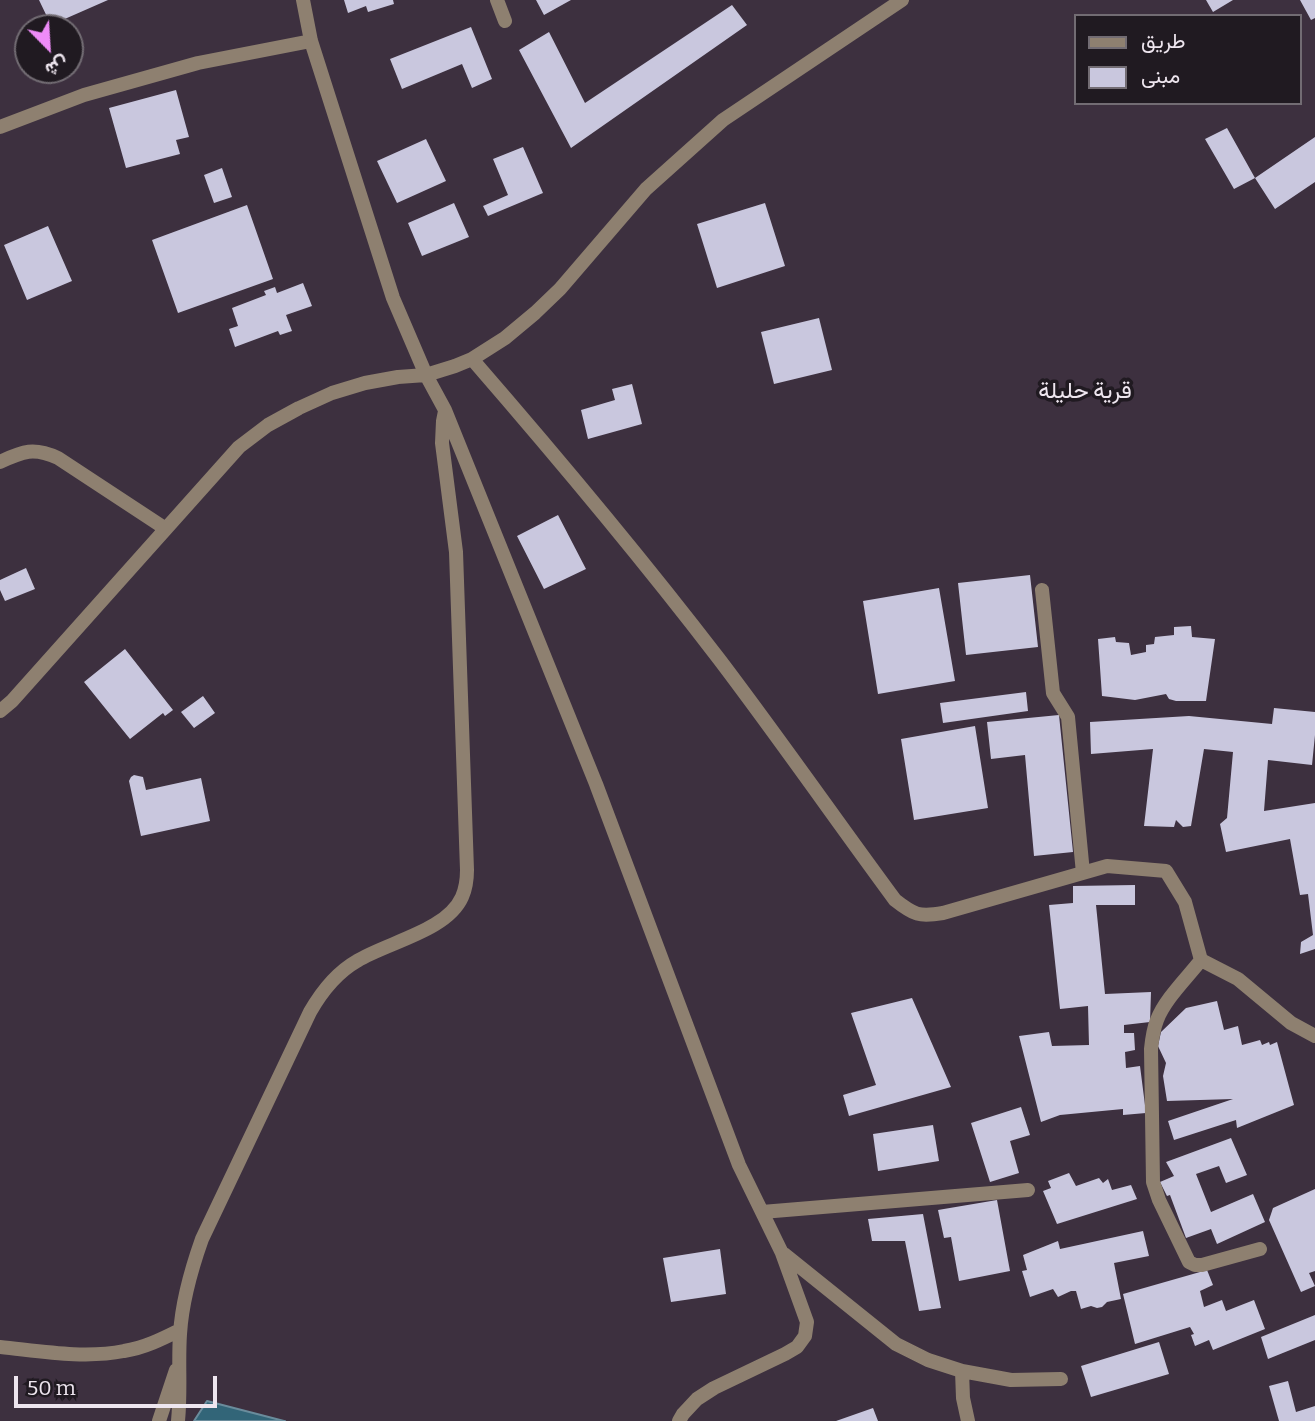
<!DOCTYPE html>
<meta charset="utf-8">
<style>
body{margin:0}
#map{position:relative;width:1315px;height:1421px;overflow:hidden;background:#3d303f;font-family:Bitter,Vazirmatn,serif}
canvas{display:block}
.legend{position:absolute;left:1074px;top:14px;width:228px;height:91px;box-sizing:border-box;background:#201a21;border:2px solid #726c73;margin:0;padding:9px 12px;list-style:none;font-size:21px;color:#eee6ef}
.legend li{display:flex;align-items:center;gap:14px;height:35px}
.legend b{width:35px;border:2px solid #726c73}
.north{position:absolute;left:14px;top:14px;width:70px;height:70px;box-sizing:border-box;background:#201a21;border:2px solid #726c73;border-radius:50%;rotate:156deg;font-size:19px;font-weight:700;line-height:28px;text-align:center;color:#eee6ef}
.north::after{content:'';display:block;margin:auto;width:24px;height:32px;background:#ee8bf8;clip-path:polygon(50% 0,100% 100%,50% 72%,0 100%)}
.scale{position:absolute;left:14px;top:1376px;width:203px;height:32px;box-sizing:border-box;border:4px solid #eee6ef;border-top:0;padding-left:9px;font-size:21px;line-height:24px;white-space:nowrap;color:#eee6ef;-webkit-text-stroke:5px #201a21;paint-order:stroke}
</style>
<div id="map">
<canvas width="1315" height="1421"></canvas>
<ul class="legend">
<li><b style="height:9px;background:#8e8070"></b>طريق</li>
<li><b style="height:19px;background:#c9c7de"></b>مبنى</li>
</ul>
<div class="north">ش</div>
<div class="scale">50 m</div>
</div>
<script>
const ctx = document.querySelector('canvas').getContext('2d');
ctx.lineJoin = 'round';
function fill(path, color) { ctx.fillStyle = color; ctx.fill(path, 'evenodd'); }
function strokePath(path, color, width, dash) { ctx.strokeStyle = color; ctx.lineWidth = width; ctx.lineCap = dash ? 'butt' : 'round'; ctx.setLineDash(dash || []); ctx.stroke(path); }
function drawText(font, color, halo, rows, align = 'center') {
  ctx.font = font + ' Bitter,Vazirmatn,serif'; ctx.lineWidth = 7; ctx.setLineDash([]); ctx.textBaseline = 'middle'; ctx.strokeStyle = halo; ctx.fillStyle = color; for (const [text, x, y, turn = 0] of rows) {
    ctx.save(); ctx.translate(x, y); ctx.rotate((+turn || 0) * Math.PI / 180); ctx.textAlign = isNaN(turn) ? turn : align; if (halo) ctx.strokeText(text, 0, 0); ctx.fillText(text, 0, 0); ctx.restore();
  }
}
const water = new Path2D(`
 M207,1401L284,1421H285H194Z`);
fill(water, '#326578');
strokePath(water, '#6a8c9c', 2);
fill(new Path2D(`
 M39,0H108L51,25Z
 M344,0H393L394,4L368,12L366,6L348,13Z
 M536,0H571L544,15Z
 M1206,0H1233L1213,12Z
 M1300,0H1315V18L1311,20Z
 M732,5L747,25L571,148L519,50L549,32L585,103Z
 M471,27L492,79L472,88L462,64L402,89L390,59Z
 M176,90L189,137L176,140L180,154L126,168L109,108Z
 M1227,128L1255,178L1234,189L1205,139Z
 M1315,137V182L1275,209L1255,178Z
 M426,139L446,181L397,203L377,161Z
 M523,147L543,193L488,216L483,206L508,195L493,159Z
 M222,168L232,197L214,203L204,175Z
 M454,203L469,237L422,256L408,223Z
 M765,203L785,266L717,288L697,224Z
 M247,205L273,279L178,313L152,240Z
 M48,226L72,281L27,300L4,245Z
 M303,283L312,306L286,315L292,331L280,335L278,331L235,347L229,329L238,326L232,308L266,295L264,291L275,287L277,293Z
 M819,318L832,370L774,384L761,332Z
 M632,384L642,424L588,439L581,410L615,400L612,389Z
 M558,515L586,569L544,589L517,536Z
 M26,568L35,589L5,601L0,590V580Z
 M1030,575L1038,647L966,655L958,583Z
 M939,588L955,681L878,694L863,601Z
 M1191,626L1192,637L1215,639L1206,701H1176L1169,699L1166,694L1135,700L1102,696L1098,639L1115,637L1116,642L1129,643L1131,655L1146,652V645L1154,644L1155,637L1174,635V627Z
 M125,649L173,710L165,716L163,713L130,739L84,682Z
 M1026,692L1028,711L943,723L940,703Z
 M203,696L215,713L194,728L181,712Z
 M1274,708L1315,712V735L1312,765L1268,760L1264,811L1315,803V949L1300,954L1301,942L1313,935L1308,894L1300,895L1290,839L1226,852L1220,824L1227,818L1233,752L1204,749L1191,826L1183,827L1176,820L1174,827L1144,826L1153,749L1091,754L1090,722L1189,716L1272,724Z
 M1059,715L1073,852L1034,856L1025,755L991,759L987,722Z
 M975,726L988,808L914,820L901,739Z
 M134,775L143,777L146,790L201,778L210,821L141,836L129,781L131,777Z
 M1135,885V905H1096L1105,994L1151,992L1150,1022L1124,1025V1033H1134L1135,1050L1125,1052L1126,1068L1140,1066L1146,1113L1123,1115V1109L1060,1115L1041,1122L1019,1036L1049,1032L1052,1046L1089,1045L1088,1006L1060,1009L1049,905L1073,903V886Z
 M912,998L951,1087L849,1116L843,1095L876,1085L851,1013Z
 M1217,1001L1224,1030L1238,1026L1242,1045L1260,1040L1262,1045L1269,1042L1270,1045L1277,1042L1294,1105L1237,1128L1236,1120L1174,1140L1168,1121L1233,1099L1167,1101L1163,1076L1166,1063L1158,1046L1161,1032L1186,1008Z
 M1021,1107L1030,1135L1010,1141L1019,1173L990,1182L971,1123Z
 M933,1125L939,1161L878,1171L873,1134Z
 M1231,1138L1247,1175L1226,1183L1219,1166L1196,1174L1211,1212L1253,1194L1265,1222L1217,1244L1211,1229L1186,1238L1170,1195L1167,1196L1160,1182L1174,1176L1166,1162Z
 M1069,1173L1076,1186L1099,1178L1103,1183L1108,1179L1112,1190L1131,1185L1137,1199L1057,1224L1043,1191L1051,1188L1048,1181Z
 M1315,1189V1271L1309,1273L1315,1286L1301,1292L1269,1220L1273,1208Z
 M997,1200L1010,1271L959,1281L951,1237L944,1238L938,1210Z
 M923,1214L941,1308L919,1311L905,1241H872L868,1219Z
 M1143,1231L1149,1256L1114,1263L1121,1299L1107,1302L1102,1307L1097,1308L1091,1306L1081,1309L1076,1291H1071L1058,1297L1053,1289L1030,1297L1022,1271L1027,1270L1023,1255L1058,1241L1060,1249Z
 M720,1249L726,1294L671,1302L663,1258Z
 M1207,1270L1213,1285L1200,1291L1204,1307L1222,1300L1226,1311L1254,1300L1265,1329L1213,1350L1209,1340L1195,1346L1191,1335L1194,1334L1190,1327L1135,1344L1123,1294Z
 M1315,1315V1340L1268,1359L1261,1337Z
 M1159,1342L1169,1374L1091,1397L1081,1366Z
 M1288,1381L1296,1412L1315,1406V1421H1279L1269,1386Z
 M873,1408L878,1421H836Z`), '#c9c7de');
strokePath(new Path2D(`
 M303,0L311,41L393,298L426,375L445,410L596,784L739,1165L782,1253L807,1322L805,1336L797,1347L785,1354L714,1388L697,1399L683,1414L679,1421
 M497,0L505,21
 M0,127L84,95L198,63L311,41
 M472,359C557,457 640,556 719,659C779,738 836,820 895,900C914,915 919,917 943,913L1107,866L1166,871L1185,902L1201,960L1238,979L1291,1023L1315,1036
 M0,462C23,451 34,447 58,458L166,529
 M1042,590L1053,693L1068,717L1083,873
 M0,711L12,701L239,447L268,425L299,408L332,393L365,383L398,377L426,375L455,366L472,359L505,338L535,313L560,289L646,189L723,120L902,0
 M1201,960C1187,978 1165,999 1157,1020C1153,1030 1152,1039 1151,1049L1153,1182L1159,1200L1189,1262L1195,1265H1202L1260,1249
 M762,1212L1028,1190
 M784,1254L896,1344L928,1360L962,1371L1011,1380L1061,1379
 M0,1347C40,1351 84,1359 124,1351C144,1348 162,1339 180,1330
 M962,1371L963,1398L968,1421
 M159,1421L176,1370
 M178,1421C181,1392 178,1363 180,1334C182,1301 191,1270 202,1239L310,1012C322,991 336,973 357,961C388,942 447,931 462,897C466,888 467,879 467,870L456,552L442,443L443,421L445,411`), '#8e8070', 14);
drawText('23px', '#eee6ef', '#201a21', [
 ["قرية حليلة",1085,392]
]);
</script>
